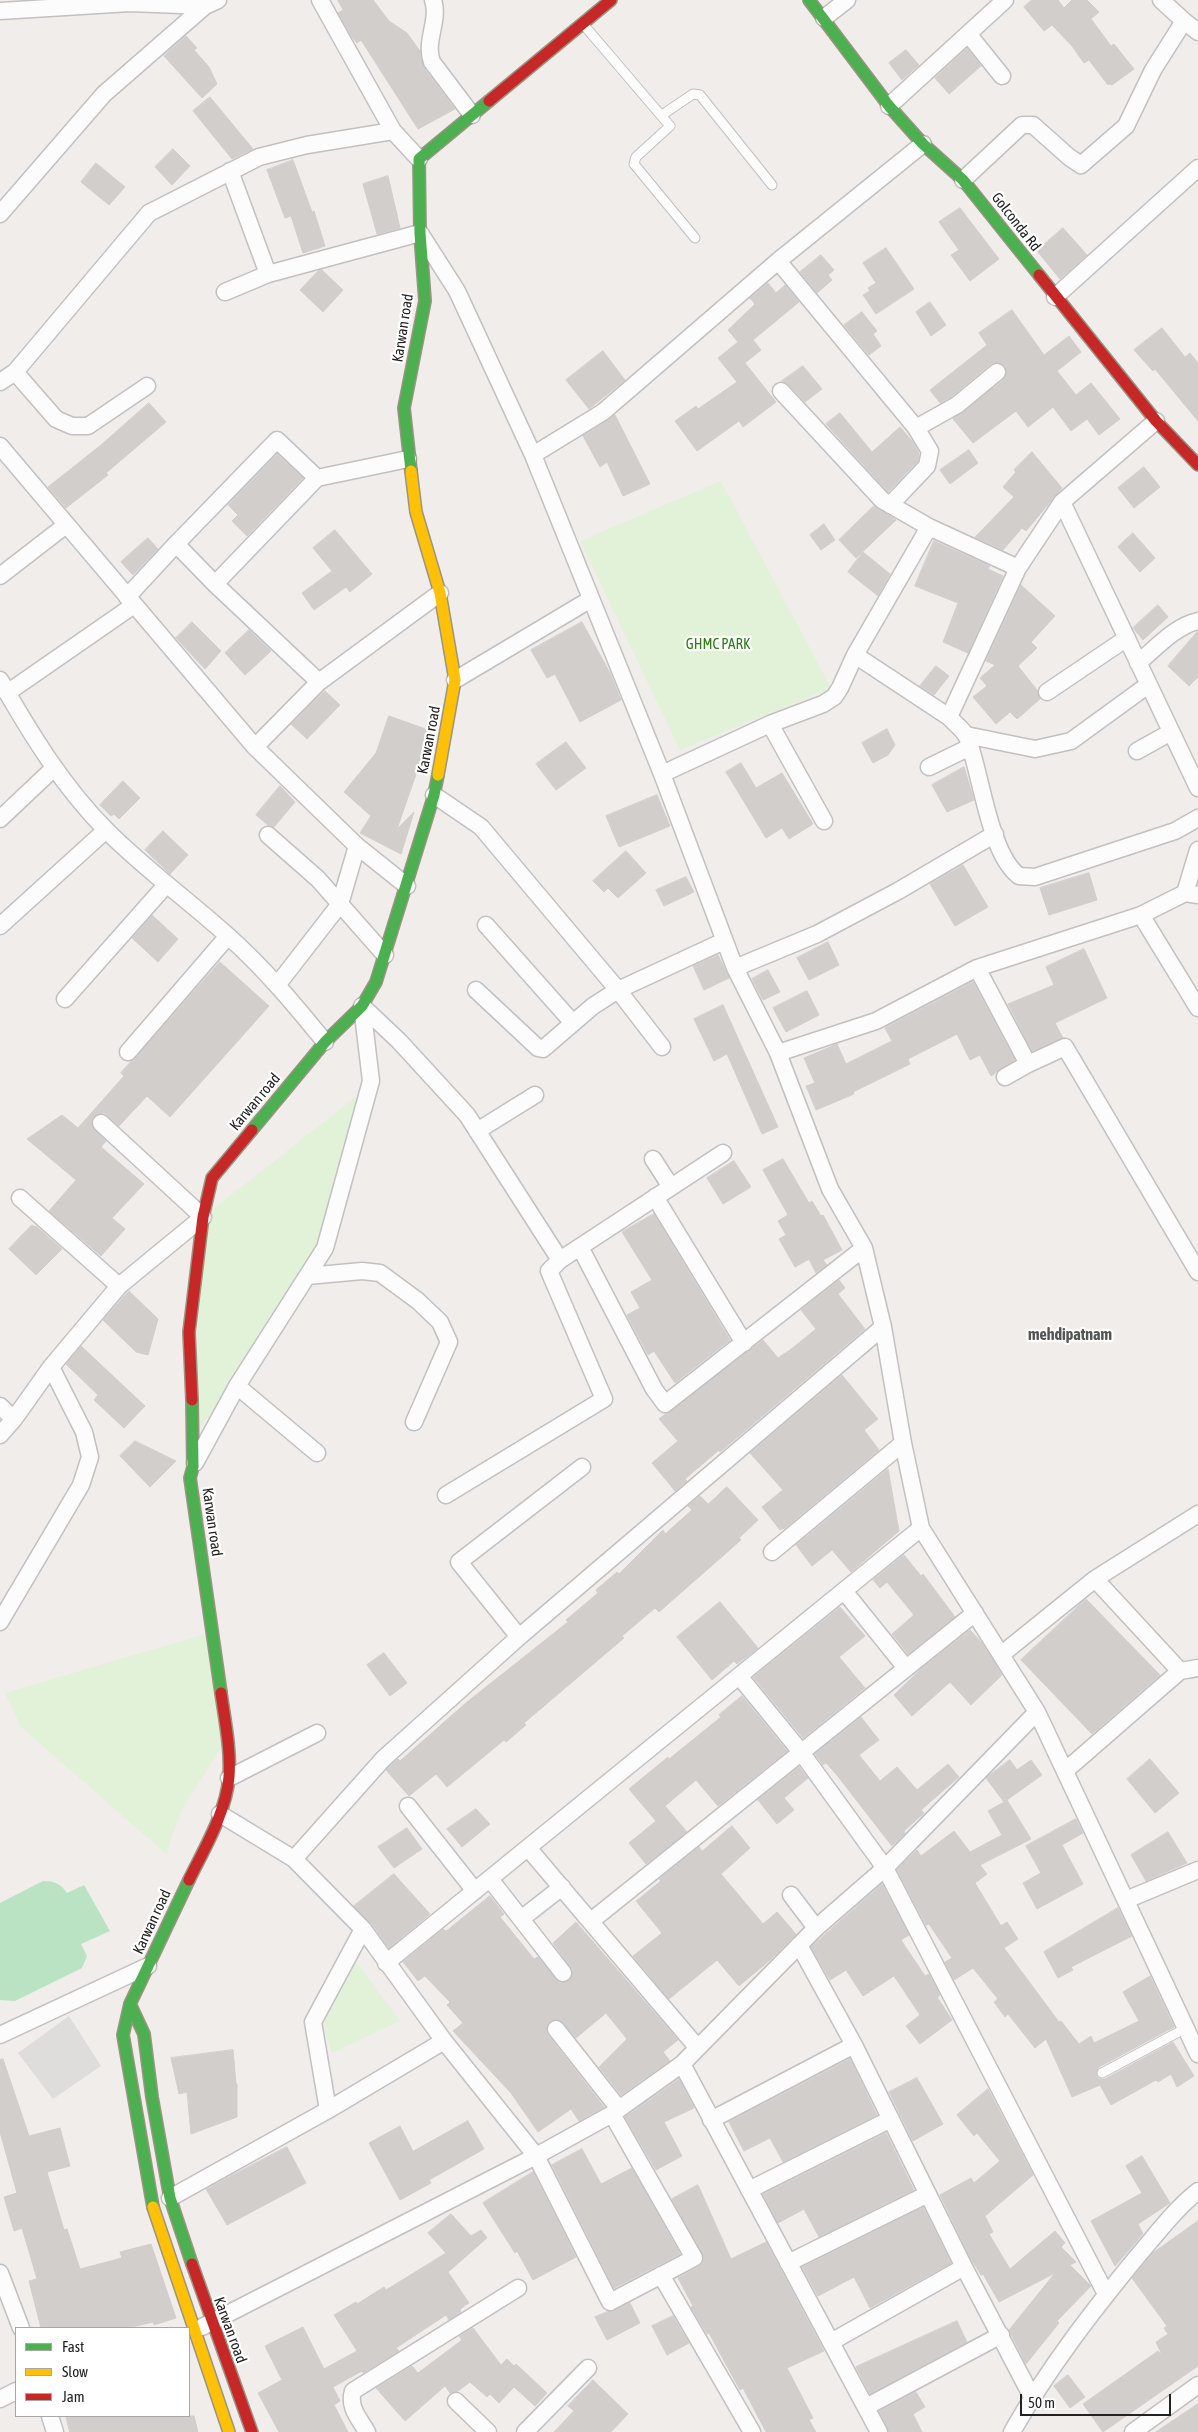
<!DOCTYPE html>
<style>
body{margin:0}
#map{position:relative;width:1198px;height:2432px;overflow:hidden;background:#f0edeb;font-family:"Asap Condensed",sans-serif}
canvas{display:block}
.legend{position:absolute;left:15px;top:2327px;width:175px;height:90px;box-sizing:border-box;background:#fff;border:1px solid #a7a7a7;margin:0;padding:6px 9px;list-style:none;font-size:15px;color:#222}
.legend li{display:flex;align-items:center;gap:10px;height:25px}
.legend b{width:25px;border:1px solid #a7a7a7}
.scale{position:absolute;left:1020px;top:2394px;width:151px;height:22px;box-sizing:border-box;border:2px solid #222;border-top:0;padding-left:6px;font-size:15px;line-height:18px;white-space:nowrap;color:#222;-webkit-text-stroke:4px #fff;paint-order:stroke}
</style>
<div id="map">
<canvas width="1198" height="2432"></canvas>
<ul class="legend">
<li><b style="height:6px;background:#4caf50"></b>Fast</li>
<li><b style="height:6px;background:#ffc107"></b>Slow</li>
<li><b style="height:6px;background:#c62828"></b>Jam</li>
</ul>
<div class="scale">50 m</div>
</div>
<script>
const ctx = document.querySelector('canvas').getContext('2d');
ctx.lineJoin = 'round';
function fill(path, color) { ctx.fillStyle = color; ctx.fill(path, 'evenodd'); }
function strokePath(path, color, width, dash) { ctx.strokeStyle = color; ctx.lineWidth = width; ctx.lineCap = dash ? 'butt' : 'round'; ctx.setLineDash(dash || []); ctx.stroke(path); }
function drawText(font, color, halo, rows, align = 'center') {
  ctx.font = font + ' "Asap Condensed",sans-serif'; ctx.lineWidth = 4.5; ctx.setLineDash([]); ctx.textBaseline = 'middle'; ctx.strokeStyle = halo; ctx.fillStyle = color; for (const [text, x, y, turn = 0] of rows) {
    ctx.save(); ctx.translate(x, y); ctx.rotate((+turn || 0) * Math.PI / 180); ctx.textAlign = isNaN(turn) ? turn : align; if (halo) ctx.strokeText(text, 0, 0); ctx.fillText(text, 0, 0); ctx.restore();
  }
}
fill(new Path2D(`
 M69,2016L101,2066L53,2099L18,2053Z`), '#dedddc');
fill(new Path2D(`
 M721,481L831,688L680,750L580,541Z
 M363,1091L303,1290L193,1437L203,1217Z
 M212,1632L227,1738L181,1811L166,1854L21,1727L5,1693Z
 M352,1956L400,2021L332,2053L322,2022Z`), '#e2f2d9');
fill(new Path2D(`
 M43,1881C55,1881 61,1884 67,1893L84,1885L110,1931L81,1944L87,1956L82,1968L15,2001L0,2000V1903Z`), '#bae3c4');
const building = new Path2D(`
 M338,0H373L389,21L407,33L420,51L424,68L455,109L418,129L361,40L357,43L352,37L338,13L343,10Z
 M1032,0H1058L1064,8L1072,0H1087L1099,12L1091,19L1111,46L1114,44L1134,69L1112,85L1110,84L1108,85L1089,60L1084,63L1072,46L1052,25L1044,31L1024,7Z
 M186,36L197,48L194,50L209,67L217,84L202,98L164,56Z
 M967,48L981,66L949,94L935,78Z
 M906,50L919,65L902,80L889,63Z
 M210,97L253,149L232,159L193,111Z
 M173,149L190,166L172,185L155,167Z
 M293,160L312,212L314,211L325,246L303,253L291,216L285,218L267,170Z
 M96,163L125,187L109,205L81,182Z
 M388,176L400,228L377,234L363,184Z
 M960,208L999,259L970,281L951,255L959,250L939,222Z
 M1063,228L1087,255L1060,279L1037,251Z
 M886,248L914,289L876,314L863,295L870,291L868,288L876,283L863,263Z
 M821,255L834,270L828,275L832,280L817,293L800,272Z
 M322,270L343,290L323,312L300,290L318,271Z
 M768,283L776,293L785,285L799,302L753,340L761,350L745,363L776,402L743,427L739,421L697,451L675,421L696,406L698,409L737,382L718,358L738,342L728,330L755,304L750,298Z
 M930,302L946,325L931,336L916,312Z
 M1012,310L1044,355L1069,336L1081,352L1057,371L1076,395L1091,383L1120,419L1099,435L1087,419L1071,431L1053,407L1028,427L1016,411L973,443L953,419L1003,380L1006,375L1005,366L1000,363L991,364L951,397L940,403L930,390L987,345L979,333Z
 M862,312L877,331L873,334L881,346L869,355L844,325Z
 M1162,328L1185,357L1190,353L1198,363V421L1155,369L1153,371L1134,350Z
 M603,351L625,380L589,409L566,380Z
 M803,366L822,389L805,402L788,384L782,381Z
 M149,403L166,422L106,473L108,475L66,508L48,487L101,445Z
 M840,413L872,452L900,427L913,442L919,453L918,461L888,492L826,424Z
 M615,415L650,484L623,496L607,462L600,467L583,436Z
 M969,450L978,463L950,484L940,470Z
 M1032,452L1062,488L1026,531L1022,528L1003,550L975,537L1014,497L1003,487L1016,472L1014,470Z
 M277,454L303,478L247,536L232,521L238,515L228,505Z
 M1144,467L1160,487L1134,508L1118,488Z
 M874,506L896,520L856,558L839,540Z
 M824,524L835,540L821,550L810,535Z
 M335,530L372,574L350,592L346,587L314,610L302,593L332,571L313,548Z
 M1133,533L1155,558L1140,572L1118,547Z
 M148,538L158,549L133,575L121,562Z
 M934,541L990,566L988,569L1003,576L968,653L943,642L958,603L915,586Z
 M863,552L890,574L878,596L848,572Z
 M1021,585L1055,616L1031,642L1037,648L1018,666L1037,690L1040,699L1017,719L1010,712L996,724L973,697L987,686L980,678L995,665L986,661Z
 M1158,605L1168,617L1143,640L1133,628Z
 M192,622L221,651L205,669L176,638Z
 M582,622L610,673L621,700L580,722L555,674L547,678L531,650Z
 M249,630L271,651L245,675L225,653Z
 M1198,631V677L1189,686L1168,666Z
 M936,666L949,676L934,695L920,686Z
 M325,691L340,705L307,739L291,724Z
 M389,716L431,731L397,829L414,812L401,854L360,833L371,816L344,792L376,753Z
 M887,729L895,745L888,755L873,763L862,743Z
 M566,742L586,768L556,790L536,764Z
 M741,763L756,788L782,773L813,824L789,839L782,828L766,838L726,772Z
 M964,767L974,800L947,812L932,785Z
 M123,781L140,798L119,819L114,814L111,816L100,805Z
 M280,786L295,802L274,827L268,825L256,815Z
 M657,795L670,826L619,847L606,816Z
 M163,831L188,855L170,874L145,850Z
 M626,851L646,873L618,898L608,888L604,892L593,881Z
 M963,865L988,907L955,926L930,884Z
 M1089,873L1097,900L1049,915L1040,888Z
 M686,877L694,892L664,906L656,890Z
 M152,915L178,939L158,962L132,938Z
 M828,942L839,965L809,980L797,958Z
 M1084,949L1107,998L1055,1023L1063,1038L1032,1051L1008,1004L1054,985L1046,967Z
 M718,955L729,978L704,990L693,966Z
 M220,962L269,1006L170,1117L147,1096L119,1126L104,1113L93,1117L92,1126L106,1141L101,1147L144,1184L112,1218L125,1229L101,1256L49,1211L76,1180L27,1139L62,1115L78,1128L124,1076L121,1073Z
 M768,970L780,992L763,1000L752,979Z
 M973,982L1015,1060L991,1076L980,1055L970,1060L957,1034L908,1059L910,1064L853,1092L854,1094L816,1110L806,1086L815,1083L804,1058L837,1044L846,1064L892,1041L885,1028Z
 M807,991L819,1015L786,1032L773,1008Z
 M723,1005L778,1127L762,1134L727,1054L714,1061L694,1019Z
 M783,1159L809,1203L812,1201L821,1216L823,1215L842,1250L823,1260L827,1265L816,1273L809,1259L795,1267L779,1239L786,1235L778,1221L788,1215L763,1170Z
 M734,1161L751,1187L723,1204L707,1178Z
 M654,1214L730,1340L675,1383L654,1351L648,1355L627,1315L640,1308L631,1292L652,1280L622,1232Z
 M32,1225L35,1227L36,1226L62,1249L36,1275L9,1249Z
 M839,1280L845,1288L838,1294L865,1329L720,1452L719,1450L685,1479L687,1481L675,1491L652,1463L678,1441L659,1419L763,1340L778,1358L790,1350L816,1329L801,1310Z
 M129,1291L158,1319L148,1355L136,1352L103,1320Z
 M81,1346L145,1406L124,1428L94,1400L98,1395L66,1364Z
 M842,1375L878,1419L864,1430L879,1450L784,1529L783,1528L780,1530L762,1507L783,1490L750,1453Z
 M135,1441L176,1461L150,1487L120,1456Z
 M888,1469L899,1531L851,1572L832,1550L812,1566L796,1545Z
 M727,1487L758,1520L739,1538L741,1540L659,1612L655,1608L622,1636L624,1638L524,1723L526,1725L506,1742L504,1740L447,1787L436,1774L409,1796L386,1770L390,1766L398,1759L400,1761L467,1702L568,1622L566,1620L598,1593L596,1590L617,1572L619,1574L663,1530L665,1534L692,1510L688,1506L700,1496L708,1504Z
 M904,1555L921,1576L923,1574L955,1617L908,1654L892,1634L914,1615L887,1582L880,1588L873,1580Z
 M1086,1599L1160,1675L1092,1734L1021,1660Z
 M720,1602L758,1648L737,1664L734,1661L712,1680L677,1637Z
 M840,1607L865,1636L839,1657L865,1688L803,1738L753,1677Z
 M970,1630L982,1643L1002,1675L971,1705L950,1682L912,1716L894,1695L921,1669Z
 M384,1653L407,1683L390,1696L367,1665Z
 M742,1696L787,1751L718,1806L696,1780L665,1806L687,1832L646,1864L629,1843L656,1821L629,1789L668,1757L669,1759L721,1717L719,1715Z
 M861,1717L879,1740L859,1755L880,1781L897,1767L917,1790L948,1764L959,1777L921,1810L924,1813L904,1831L905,1833L892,1846L836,1774L826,1763L823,1765L815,1754Z
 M1150,1759L1179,1793L1155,1813L1127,1779Z
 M1010,1760L1017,1770L1031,1760L1042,1775L1007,1800L1031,1839L980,1865L987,1874L975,1883L1001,1926L1007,1922L1018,1939L1004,1948L1059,2022L1061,2021L1079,2044L1091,2036L1094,2043L1139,2021L1123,1992L1150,1976L1174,2027L1099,2067L1096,2075L1099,2079H1105L1173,2042L1194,2076L1177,2087L1171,2074L1158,2082L1156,2080L1111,2105L1100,2085L1072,2097L1046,2039L1035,2048L1008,2014L1005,2017L994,2002L998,1999L973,1968L954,1980L945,1962L952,1958L929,1924L926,1925L897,1870L917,1850L921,1856L954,1831L970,1852L1002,1835L988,1811L1004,1802L986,1778Z
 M799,1767L808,1778L784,1798L794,1810L777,1824L758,1800Z
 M476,1809L490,1824L462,1847L447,1829Z
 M1076,1819L1083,1833L1062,1845L1083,1884L1037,1909L1023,1883L1041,1873L1026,1846Z
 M732,1826L750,1848L721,1874L763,1924L777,1912L796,1934L770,1960L739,1986L717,1960L669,1999L633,1956L662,1933L636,1901L661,1881L659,1879L699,1847L702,1851Z
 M407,1828L422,1849L394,1868L378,1847Z
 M1168,1832L1187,1863L1146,1881L1131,1855Z
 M394,1874L430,1914L389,1948L371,1923L354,1906Z
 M882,1884L909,1935L901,1940L925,1976L929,1974L940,1995L937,1997L952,2020L920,2044L906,2026L920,2015L894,1976L863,1996L846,1970L830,1980L811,1947Z
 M490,1896L504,1914L500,1917L534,1959L538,1957L560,1982L569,1981L573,1971L553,1943L576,1922L678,2040L663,2052L670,2061L621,2095L599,2067L627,2039L606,2013L576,2038L560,2020L550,2021L547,2026L548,2035L604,2107L579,2121L571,2109L538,2132L511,2093L453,2031L463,2023L447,2005L450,2002L425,1976L418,1981L403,1962L443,1929L446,1931Z
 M1118,1908L1132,1936L1071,1967L1073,1970L1058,1978L1044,1952Z
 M233,2050L236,2084H237V2117L191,2134L187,2092L179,2094L171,2058Z
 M3,2059L29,2136L60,2128L70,2166L47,2172L64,2230L67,2229L80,2269L122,2258L120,2252L151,2244L176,2318L154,2325L153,2322L128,2328H41L29,2281L37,2279L22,2228L14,2231L4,2197L17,2193L0,2132V2060Z
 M850,2059L877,2115L783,2162L770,2138L744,2151L729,2122Z
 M917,2078L943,2124L913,2141L889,2092Z
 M679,2079L694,2108L664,2122L682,2156L656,2170L625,2117Z
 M988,2089L1033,2175L985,2216L993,2232L989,2234L1010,2269L1055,2231L1065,2243L1061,2247L1076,2262L1070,2265L1091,2286L1057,2321L1059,2323L1026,2364L1009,2330L1055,2273L999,2302L983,2274L981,2275L971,2259L940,2195L971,2178L974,2183L1000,2161L977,2133L974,2136L957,2115Z
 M468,2121L484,2149L429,2180L431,2183L400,2200L369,2143L400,2126L413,2151Z
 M886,2133L914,2190L819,2237L804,2209L778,2223L763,2194Z
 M287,2147L306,2183L227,2225L206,2189Z
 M582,2149L601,2184L632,2168L680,2254L614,2288L552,2165Z
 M1142,2156L1170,2203L1138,2224L1143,2234L1115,2266L1091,2221L1142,2193L1126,2166Z
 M533,2172L576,2257L533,2280L517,2251L515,2253L483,2203Z
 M698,2185L731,2259L766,2242L824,2351L787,2368L813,2418L809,2420L816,2432H766L743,2388L740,2390L709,2333L707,2334L691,2307L693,2306L678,2278L699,2267L704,2258L672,2199Z
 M923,2207L951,2263L870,2308L854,2277L818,2296L802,2267Z
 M451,2214L471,2236L481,2230L487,2238L448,2272L469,2303L460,2309L461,2312L449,2320L446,2315L396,2348L399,2351L363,2373L362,2371L333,2387L340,2401L334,2405L348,2432H279L258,2393L282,2380L265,2346L303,2327L324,2369L357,2351L334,2315L356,2302L357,2304L384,2287L386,2290L446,2253L428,2233Z
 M1198,2221V2366L1103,2432L1083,2404L1158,2351L1162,2355L1156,2342L1168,2334L1164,2328L1167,2326L1132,2278L1153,2253Z
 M630,2303L640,2323L607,2340L595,2317Z
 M673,2316L689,2343L667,2355L652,2326Z
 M957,2321L967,2342L870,2394L856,2367Z
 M473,2328L501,2365L507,2359L514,2366L516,2364L547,2393L535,2406L514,2387L499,2403L490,2394L487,2397L470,2382L458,2391L450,2393L445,2386L405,2421L376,2388L412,2366L418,2373L462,2340L459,2336Z
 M1068,2375L1085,2397L1070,2408L1054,2386Z
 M593,2380L628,2414L611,2432H554L574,2411L568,2406Z
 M916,2392L925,2407L913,2414L922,2432H889L879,2411Z
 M1198,2404V2432H1156Z
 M66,2416H194L198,2432H70Z`);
fill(building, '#d1cecc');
strokePath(building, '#d3cecd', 1);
const lane = new Path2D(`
 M583,24L670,126L636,157L634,164L695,238
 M662,115L693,94L700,95L772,185
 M1102,2073L1186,2028`);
const street = new Path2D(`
 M320,0L393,131L419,159
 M433,0C440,20 424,42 432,62L472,115
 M1161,0L1184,21
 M0,11L130,3L205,6L218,0
 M824,18L847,0
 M969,35L1002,76
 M889,106L1005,0
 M230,171L268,274
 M963,180L1022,125H1033L1069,157L1081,165L1126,126L1153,70L1184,21L1198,32
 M0,214L104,94L205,6
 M778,261L916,428L930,451L927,466L890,505
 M225,292L268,274L420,233L457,291L533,455L662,774L735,968L778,1053L830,1189L864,1248L883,1327L903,1443L921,1528L1037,1712L1198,2054
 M1055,297L1198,168
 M0,382L15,372
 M147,386L88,426H72L56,419L15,372L149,213L259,157L307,145L393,131
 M781,391L882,500L929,527L1018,568
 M1156,421L1062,502L1018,568L949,717C954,723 964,730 967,737C981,772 989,854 1019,876L1035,877L1175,831L1198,818
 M916,428L957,405L997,372
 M0,446L255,747L357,846L407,886
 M533,455L603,412L778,261L923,144
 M1062,502L1198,788
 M929,527L855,655L949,717
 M176,544L277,440L317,478L408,459
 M0,576L66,525
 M215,584L317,478
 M127,597L176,544L215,584L319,682
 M1138,663C1156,648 1175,626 1198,621
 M0,680C30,733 64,788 107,831C145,869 188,900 228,936C264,968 294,1004 325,1042
 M455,680L591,599
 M1047,692L1127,638
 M7,693L134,605
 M770,724L824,821
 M966,735L1035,749L1071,741L1148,685
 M255,747L319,682L440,593
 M1137,751L1171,732
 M929,767L970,747
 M662,774L770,724L823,704L834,697L840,688L855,655
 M434,795L481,827L618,990L662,1047
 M0,819L54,768
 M268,835L318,879L385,955
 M1185,893L1198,850
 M1141,915L1198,1008
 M486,925L573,1023
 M0,926L106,830
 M735,968L817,934L898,891L995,834
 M977,968L1028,1064
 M278,984L340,904L357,846
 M476,990L538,1048L543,1049L593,1006L618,990L724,941
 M65,999L166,885
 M362,1006L399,1041L467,1115L560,1260L723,1153
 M128,1052L228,936
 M778,1053L876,1021L977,968L1141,915L1185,893L1198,895
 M1005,1077L1028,1064L1065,1047L1198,1272
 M477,1131L535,1095
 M653,1159L671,1187
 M655,1197L744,1343
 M20,1198L119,1286
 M580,1247L654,1389L665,1404L864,1248
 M307,1276L362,1271L380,1273L418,1301L440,1322L449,1342L414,1422
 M237,1386L317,1453
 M0,1406L14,1419
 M0,1435L14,1419L51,1367L119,1286L203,1217L101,1123
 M195,1463L237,1386L325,1248L371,1081L362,1006
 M446,1495L604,1399L549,1271L560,1260
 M772,1552L903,1443
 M1095,1579L1180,1671
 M844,1591L906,1668
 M0,1622L81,1485L90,1457L84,1432L51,1367
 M519,1637L459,1562L582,1467
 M1002,1654L1095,1579L1198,1514
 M739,1676L801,1752L885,1868L1106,2294
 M1065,1771L1180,1671L1198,1668
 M229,1778L317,1733
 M408,1806L475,1891
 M220,1814L294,1859L363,1929L444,2041L536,2156L610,2302L694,2258L612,2114
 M528,1848L697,2047
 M294,1859L383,1759L519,1637L883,1327
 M490,1879L563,1973
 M791,1895L816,1928
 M1126,1900L1198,1870
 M521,1919L562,1887
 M591,1921L975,1613
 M799,1945L854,2045L964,2267L1032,2397
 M386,1963L921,1528
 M556,2029L619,2109
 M0,2035L148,1966
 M682,2064L879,2432
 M328,2110L313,2022L363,1929
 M711,2120L854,2045
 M749,2190L891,2119
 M170,2198L328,2110L444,2041
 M788,2263L928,2194
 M0,2273L21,2328
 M661,2275L752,2432
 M202,2327L536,2156L612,2114L682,2064L816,1928L885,1868L1037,1712
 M831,2342L964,2267
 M0,2399L16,2391
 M456,2401L488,2432
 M866,2407L1001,2335
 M50,2416L55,2432
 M367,2432C359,2418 348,2407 353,2391L518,2288
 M525,2432L588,2368
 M1012,2432C1047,2370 1091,2313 1136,2258C1156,2235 1174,2210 1198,2191
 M1133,2432L1198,2385`);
const fast = new Path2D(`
 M809,0L889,106L923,144L963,180L1039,275
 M411,471L404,408L425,301L420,233L419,159L489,101
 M252,1130L325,1042L362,1006L376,982L434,795L438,775
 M192,1400L193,1467L190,1478L221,1693
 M130,2004L144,2034L152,2097L170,2198L192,2264
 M153,2207L123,2035L130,2004L189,1880`);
const slow = new Path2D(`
 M411,471L416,512L440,593L455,680L438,775
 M153,2207L229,2432`);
const jam = new Path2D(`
 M489,101L611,0
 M1039,275L1156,421L1198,465
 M192,1400L189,1332L203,1217L212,1178L252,1130
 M189,1880C204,1849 226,1813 229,1777C231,1750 225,1721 221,1693
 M192,2264L252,2432`);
strokePath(lane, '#c2c0c0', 11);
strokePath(street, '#c2c0c0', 19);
strokePath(fast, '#9a9483', 14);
strokePath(slow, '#9a9483', 14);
strokePath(jam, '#9a9483', 14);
strokePath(lane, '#fdfcfc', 9);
strokePath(street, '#fdfcfc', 16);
strokePath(fast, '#4caf50', 11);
strokePath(slow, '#ffc107', 11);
strokePath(jam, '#c62828', 11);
drawText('15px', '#222', '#fff', [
 ["Golconda Rd",1016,222,52],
 ["Karwan road",403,328,-81],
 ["Karwan road",429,740,-79],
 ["Karwan road",255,1102,-50],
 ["Karwan road",212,1522,82],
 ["Karwan road",152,1922,-65],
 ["Karwan road",230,2330,70]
]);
drawText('15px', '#2d7c14', '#fff', [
 ["GHMC PARK",718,644]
]);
drawText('bold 16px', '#555', '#fff', [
 ["mehdipatnam",1070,1335]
]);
</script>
